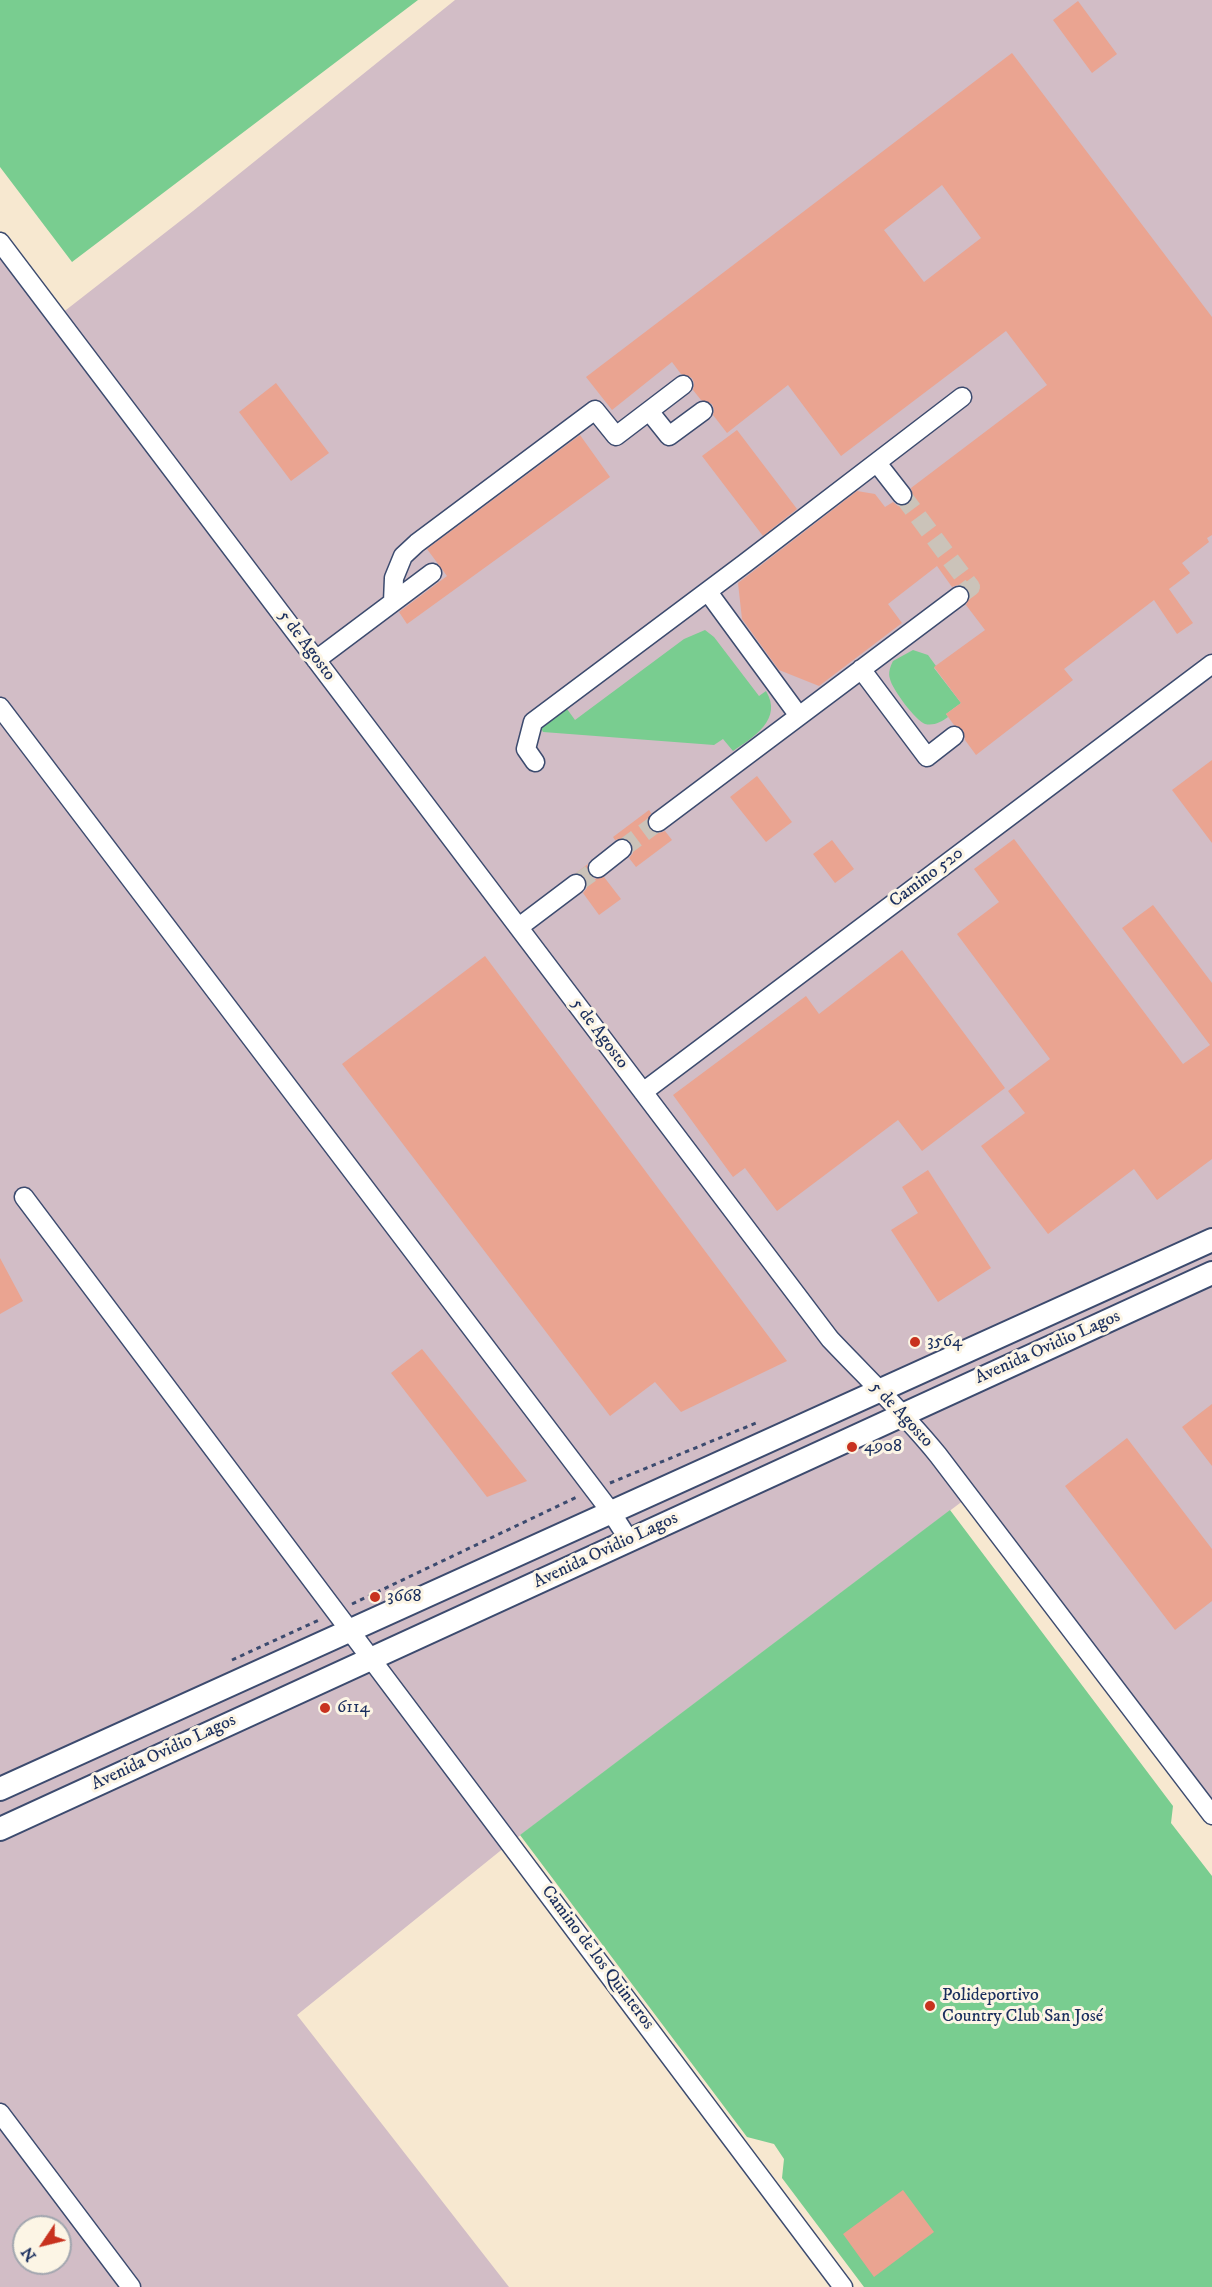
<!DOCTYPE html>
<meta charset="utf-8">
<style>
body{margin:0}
#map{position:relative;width:1212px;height:2287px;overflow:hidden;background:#f7e8d0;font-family:"IM FELL DW Pica",serif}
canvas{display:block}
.north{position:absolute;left:12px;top:2215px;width:60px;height:60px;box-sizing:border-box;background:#fcf5e5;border:2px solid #a2a6af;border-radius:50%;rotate:235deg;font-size:16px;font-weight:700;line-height:24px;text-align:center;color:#1b2f5e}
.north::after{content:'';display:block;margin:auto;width:21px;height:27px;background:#c8321e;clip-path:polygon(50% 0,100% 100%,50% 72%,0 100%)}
</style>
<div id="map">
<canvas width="1212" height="2287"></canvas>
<div class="north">N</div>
</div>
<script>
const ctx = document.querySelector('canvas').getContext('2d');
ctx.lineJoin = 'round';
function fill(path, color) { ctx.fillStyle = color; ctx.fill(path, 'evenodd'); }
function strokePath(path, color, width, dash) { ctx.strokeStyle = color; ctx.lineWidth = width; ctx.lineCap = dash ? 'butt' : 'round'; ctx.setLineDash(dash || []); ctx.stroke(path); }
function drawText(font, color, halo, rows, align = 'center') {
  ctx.font = font + ' "IM FELL DW Pica",serif'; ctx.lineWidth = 6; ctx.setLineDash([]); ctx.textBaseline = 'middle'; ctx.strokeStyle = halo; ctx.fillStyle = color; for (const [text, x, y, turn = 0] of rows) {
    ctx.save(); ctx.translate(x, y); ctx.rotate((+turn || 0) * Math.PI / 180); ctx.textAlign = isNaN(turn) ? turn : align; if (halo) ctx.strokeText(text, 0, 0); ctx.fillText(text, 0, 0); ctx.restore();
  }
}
fill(new Path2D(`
 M455,0H1212V1815L968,1497L510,1843L297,2015L509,2287H0V242L57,317L193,211ZM24,2227H60V2263H24Z`), '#d2bdc6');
fill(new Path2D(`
 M0,0H418L72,262L0,167Z
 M705,630L714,637L759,696L766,691C783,719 754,737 733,751L723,739L714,745L543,732L541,728L567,709L575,720L684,639Z
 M913,650L928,655L936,666L934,668L961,703L946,714L948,717C941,722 934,726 925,724C916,721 892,689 890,679C888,673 890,667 893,661Z
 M950,1510L1173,1806L1171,1823L1212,1876V2287H864L782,2178L784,2159L774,2144L747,2137L520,1835Z`), '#79cd90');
fill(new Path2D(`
 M1078,1L1117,54L1092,73L1053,20Z
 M1012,53L1212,317V535L1207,538L1209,542L1182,563L1190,573L1169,589L1193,623L1177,634L1154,600L1064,669L1073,680L976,755L965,740L963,730L954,725L946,714L961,703L934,667L985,630L966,605L970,595L964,586L958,585L952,587L937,566L888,604L902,623L819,686L779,670L742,619L738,583L857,491L875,494L885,507L893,502L898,506L908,504L913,499L911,488L1047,385L1006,331L841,456L788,385L727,433L713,415L714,409L712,404L701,400L693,390L694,383L692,378L681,374L672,362L612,410L586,377ZM942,185L981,238L924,282L884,230Z
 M276,383L329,453L291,481L239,412Z
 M737,430L797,509L763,536L702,456Z
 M580,435L610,477L407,624L399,612L447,576L427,549Z
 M1212,760V843L1172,790Z
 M757,776L792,822L766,842L730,797Z
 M649,810L651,813L647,823L649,829L659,833L665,831L672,840L636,867L629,858L633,853L631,843L626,838L615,840L613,837Z
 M1014,839L1183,1064L1210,1045L1122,928L1153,905L1212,983V1159L1157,1200L1134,1169L1048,1234L981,1146L1025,1113L1008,1091L1050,1059L957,934L999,902L974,869Z
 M832,840L854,869L835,883L813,854Z
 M588,864L587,870L590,875L594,879L604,877L621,899L599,915L583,893L587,888L585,878L576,873Z
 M902,950L1005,1088L922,1151L898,1120L777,1211L745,1168L733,1177L673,1095L806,996L819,1014Z
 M485,956L787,1361L681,1412L655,1382L610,1416L342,1064Z
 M928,1170L991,1268L938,1302L891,1230L918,1213L902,1187Z
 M0,1258L23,1301L0,1314Z
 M422,1349L527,1481L487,1497L391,1373Z
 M1212,1404V1466L1182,1427Z
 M1127,1438L1212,1549V1601L1175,1630L1065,1486Z
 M903,2190L934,2232L874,2277L843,2234Z`), '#eaa491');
strokePath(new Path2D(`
 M902,495L971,587L959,596
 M622,849L658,822
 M576,884L598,868`), '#cbc3b9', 18, [18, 9]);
const minor = new Path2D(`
 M0,242L830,1339C867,1378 905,1414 938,1455L1212,1815
 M649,411L669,436L703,411
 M877,463L902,495
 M708,592L799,716
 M393,602L394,578L403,556L417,543L595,410L616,436L683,385
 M316,660L432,573
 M861,669L927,757L954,736
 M0,707L611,1512L629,1540
 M535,762L526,749L533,722L744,564L962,397
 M658,822L959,596
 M598,868L622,849
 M519,927L576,884
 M643,1092L1212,664
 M24,1197L843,2287
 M0,2113L131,2287`);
const major = new Path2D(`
 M0,1789L1212,1240
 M0,1829L1212,1273`);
strokePath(minor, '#3c4b6f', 21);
strokePath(major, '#3c4b6f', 26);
strokePath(new Path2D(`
 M610,1483L756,1423
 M352,1604L579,1496
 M232,1660L319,1620`), '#3c4b6f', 3, [4.5, 4.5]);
strokePath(minor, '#fff', 18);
strokePath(major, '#fff', 22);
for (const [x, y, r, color] of [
 [915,1342,6,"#c8321e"],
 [852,1447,6,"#c8321e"],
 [375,1597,6,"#c8321e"],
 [325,1708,6,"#c8321e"],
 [930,2006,6,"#c8321e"]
]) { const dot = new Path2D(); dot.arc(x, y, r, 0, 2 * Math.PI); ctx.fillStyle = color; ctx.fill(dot); strokePath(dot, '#fcf5e5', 2); }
drawText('18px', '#1b2f5e', '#fcf5e5', [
 ["5 de Agosto",306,646,53],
 ["Camino 520",927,878,-37],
 ["5 de Agosto",599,1034,53],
 ["Avenida Ovidio Lagos",1048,1348,-24],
 ["5 de Agosto",901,1415,47],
 ["Avenida Ovidio Lagos",606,1551,-25],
 ["Avenida Ovidio Lagos",164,1753,-25],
 ["Camino de los Quinteros",597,1958,53]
]);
drawText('18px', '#1b2f5e', '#fcf5e5', [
 ["3564",927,1342],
 ["4908",864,1447],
 ["3668",387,1597],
 ["6114",337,1708],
 ["Polideportivo",942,1996],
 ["Country Club San José",942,2017]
], 'left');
</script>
